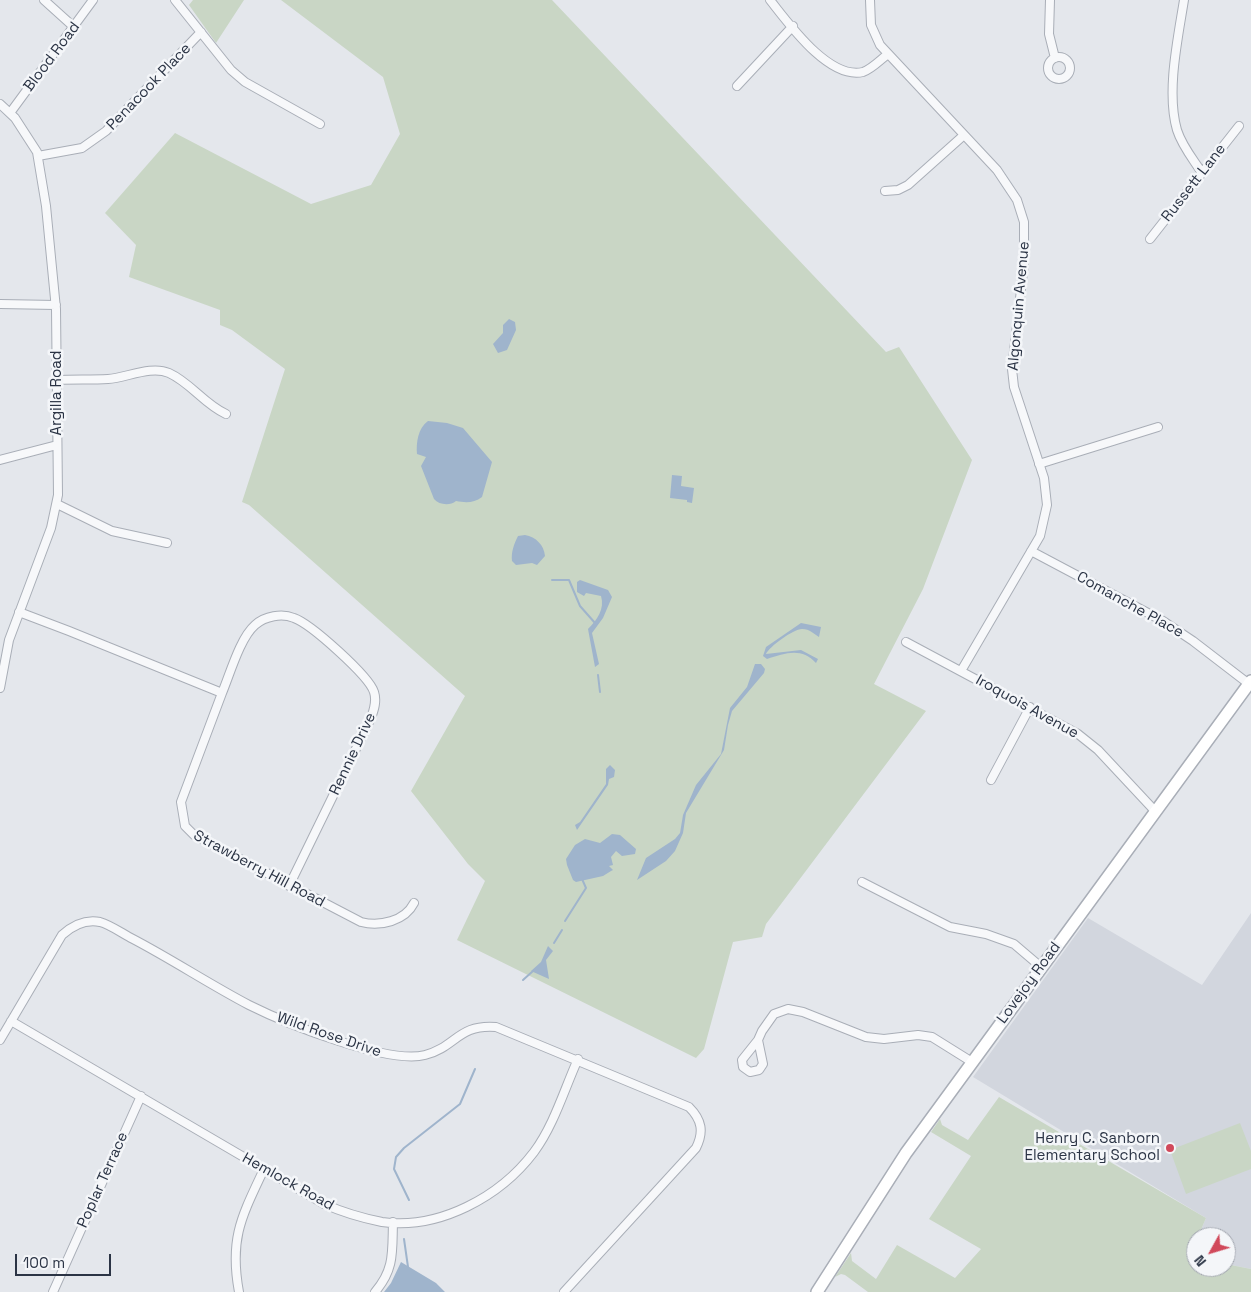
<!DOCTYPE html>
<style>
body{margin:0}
#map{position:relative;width:1251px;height:1292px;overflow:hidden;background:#e4e7ec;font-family:"Space Grotesk",sans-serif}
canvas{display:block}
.north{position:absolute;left:1186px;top:1227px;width:50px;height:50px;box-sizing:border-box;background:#f4f6f9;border:1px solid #a4a8b1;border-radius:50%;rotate:231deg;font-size:14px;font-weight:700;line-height:20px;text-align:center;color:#2b3445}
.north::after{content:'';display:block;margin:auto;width:18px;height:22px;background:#d1495b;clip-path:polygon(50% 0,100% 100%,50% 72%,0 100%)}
.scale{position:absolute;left:15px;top:1254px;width:96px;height:22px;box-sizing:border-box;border:2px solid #2b3445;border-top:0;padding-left:6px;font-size:15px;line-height:18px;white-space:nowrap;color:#2b3445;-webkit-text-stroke:4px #f4f6f9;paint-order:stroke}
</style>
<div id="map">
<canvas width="1251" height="1292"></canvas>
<div class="north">N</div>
<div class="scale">100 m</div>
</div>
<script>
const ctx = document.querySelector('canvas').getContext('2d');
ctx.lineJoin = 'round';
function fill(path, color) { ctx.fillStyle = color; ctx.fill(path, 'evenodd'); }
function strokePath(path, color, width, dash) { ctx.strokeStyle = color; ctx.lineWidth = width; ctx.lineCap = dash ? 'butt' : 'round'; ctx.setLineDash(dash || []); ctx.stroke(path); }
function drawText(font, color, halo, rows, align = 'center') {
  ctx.font = font + ' "Space Grotesk",sans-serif'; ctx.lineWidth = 5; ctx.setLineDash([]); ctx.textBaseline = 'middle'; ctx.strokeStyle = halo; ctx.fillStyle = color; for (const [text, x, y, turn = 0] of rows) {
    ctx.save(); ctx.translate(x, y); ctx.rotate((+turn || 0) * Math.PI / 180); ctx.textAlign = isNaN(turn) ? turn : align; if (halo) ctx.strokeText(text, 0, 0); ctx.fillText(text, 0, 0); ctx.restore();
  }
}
fill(new Path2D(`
 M1251,913V1269L1226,1264V1237H1198L1206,1218L973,1077L1088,918L1202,985Z`), '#d2d6de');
fill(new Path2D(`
 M193,0H244L216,43L189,5Z
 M281,0H552L886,352L899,347L972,460L923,589L874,684L926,711L766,924L762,937L733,942L704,1049L696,1058L457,940L485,881L468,864L411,791L465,696L249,505L242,502L285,369L232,330L220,325V310L129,277L136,245L105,213L175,133L311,204L371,185L400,134L383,77Z
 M999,1097L1206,1218L1198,1237H1196L1190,1256L1196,1258V1267H1226V1264L1251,1269V1292H868L845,1275L841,1274L835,1277L851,1253L852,1261L876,1279L897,1245L955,1278L981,1249L929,1219L971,1156L931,1132L940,1119L942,1125L968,1140Z
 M1240,1123L1251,1151V1169L1186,1194L1170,1150Z`), '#c9d6c5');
fill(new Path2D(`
 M509,319L515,322L516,330L507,350L498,353L493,344L503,333V325Z
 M428,421L447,423L463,428L492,462L482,497C474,503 466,503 456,501C450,506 439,505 434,499L421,466L426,457L417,454C416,443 418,428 428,421Z
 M672,475L682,476L681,486L694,488L692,503L687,502V500L670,498Z
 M525,535C536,537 544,545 545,556L537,565L532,563L516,565L512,561C511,552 514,544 518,536Z
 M580,580L608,590L612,597L603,618L592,633L599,664L595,667L588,629C597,620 605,609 601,596L586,593L584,596L577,592V582Z
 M801,623L821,627L819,637C814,634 810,629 802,629C793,629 769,647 766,654L801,650L818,659L816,663C802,647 785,653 767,659L763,656L766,647Z
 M755,664H761L765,669L764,673L732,711L728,725L724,750L686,813L683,833L675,851L666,861L637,880L646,858L675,839L680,833L683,815L696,785L721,754L730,708L747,687Z
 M610,765L615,770L614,777L609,779L608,785L577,830L575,825L580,822L606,784V769Z
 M612,834L620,835L636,849L635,854L622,856L616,851L611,857L613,865L609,866L613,870L611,871L603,876L576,882L573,880L567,865L566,859L575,845L585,839L600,843Z
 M548,946L553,951L546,960L549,979L531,971L541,962Z
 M401,1262L436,1283L445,1292H384L391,1283Z`), '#9fb4cc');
strokePath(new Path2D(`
 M552,580H569L580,606L595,623
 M598,675L600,692
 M565,921L586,888L582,879
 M554,943L562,930
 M523,980L533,971
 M409,1200L394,1169L396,1157L404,1148L460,1104L475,1069
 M404,1239L408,1267`), '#9fb4cc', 2);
const minor = new Path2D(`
 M44,0L75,28
 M175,0L231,70L245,82L320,124
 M770,0C789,24 829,80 863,72C872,69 880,60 888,54
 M870,0L871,25L880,45L997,170L1017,200L1024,222V263L1012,369L1014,387L1044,478L1047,505L1040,536L961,671
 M1050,0L1049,34L1055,58
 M1184,0C1178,38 1166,92 1177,130C1182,146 1193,159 1202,173
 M1048 68a11 11 0 1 1 22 0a11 11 0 1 1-22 0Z
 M737,86L793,26
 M0,104L15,118L37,152L46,206L56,309L58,495L51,528L9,640L0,688
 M10,113L93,0
 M38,156L82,148L106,131L201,32
 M885,191L898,190L908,185L964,135
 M1150,239L1239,126
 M0,304L56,305
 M57,380C74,379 91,380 108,379C126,378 151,365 169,373C191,383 204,404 226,414
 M0,460L57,445
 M1039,464L1158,427
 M57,504L112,531L167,543
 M1031,551L1163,621L1193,641L1249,684
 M19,612L69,631L222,693L181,802L185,826L194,835L361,922C380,927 405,921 414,903
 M906,642L1078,734L1098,750L1155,811
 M222,693C230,674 240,638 255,625C265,616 282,613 294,618C311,624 369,676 374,692C377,701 374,710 371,718L289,886
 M991,780L1030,707
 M862,882L950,927L986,934L1014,944L1041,967
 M11,1021L324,1204C342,1212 362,1218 382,1222C439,1230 500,1197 534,1152C554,1125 564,1090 578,1059
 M0,1040L62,935C72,926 85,919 100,922C111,925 123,934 133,939C173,960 209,984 249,1005C283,1022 388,1065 425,1055C456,1047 458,1024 496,1027L689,1107C702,1120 704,1132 696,1148L564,1292
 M758,1040L742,1060L743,1067L750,1072L759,1070L763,1064L758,1040L762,1031L774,1014L788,1009L803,1012L866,1037L884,1039L918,1035L932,1037L972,1062
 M53,1292L141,1096
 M239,1292C229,1238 242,1216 264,1169
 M375,1292C395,1269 392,1251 393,1222`);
const secondary = new Path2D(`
 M817,1292L906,1153L1251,681`);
strokePath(minor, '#a9aeb7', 10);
strokePath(secondary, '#a9aeb7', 14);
strokePath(minor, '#f7f8fa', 8);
strokePath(secondary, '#fff', 11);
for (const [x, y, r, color] of [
 [1170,1148,5,"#d1495b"]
]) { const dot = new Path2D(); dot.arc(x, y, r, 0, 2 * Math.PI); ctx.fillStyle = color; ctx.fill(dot); strokePath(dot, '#f4f6f9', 2); }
drawText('15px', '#2b3445', '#f4f6f9', [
 ["Blood Road",52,57,-53],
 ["Penacook Place",149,87,-46],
 ["Russett Lane",1194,183,-52],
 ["Algonquin Avenue",1019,306,-85],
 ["Argilla Road",57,393,-90],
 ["Comanche Place",1130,605,29],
 ["Iroquois Avenue",1027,707,29],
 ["Rennie Drive",353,754,-65],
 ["Strawberry Hill Road",259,869,28],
 ["Lovejoy Road",1029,983,-54],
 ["Wild Rose Drive",329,1035,19],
 ["Poplar Terrace",103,1180,-66],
 ["Hemlock Road",288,1182,29]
]);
drawText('15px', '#2b3445', '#f4f6f9', [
 ["Henry C. Sanborn",1160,1139],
 ["Elementary School",1160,1156]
], 'right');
</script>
